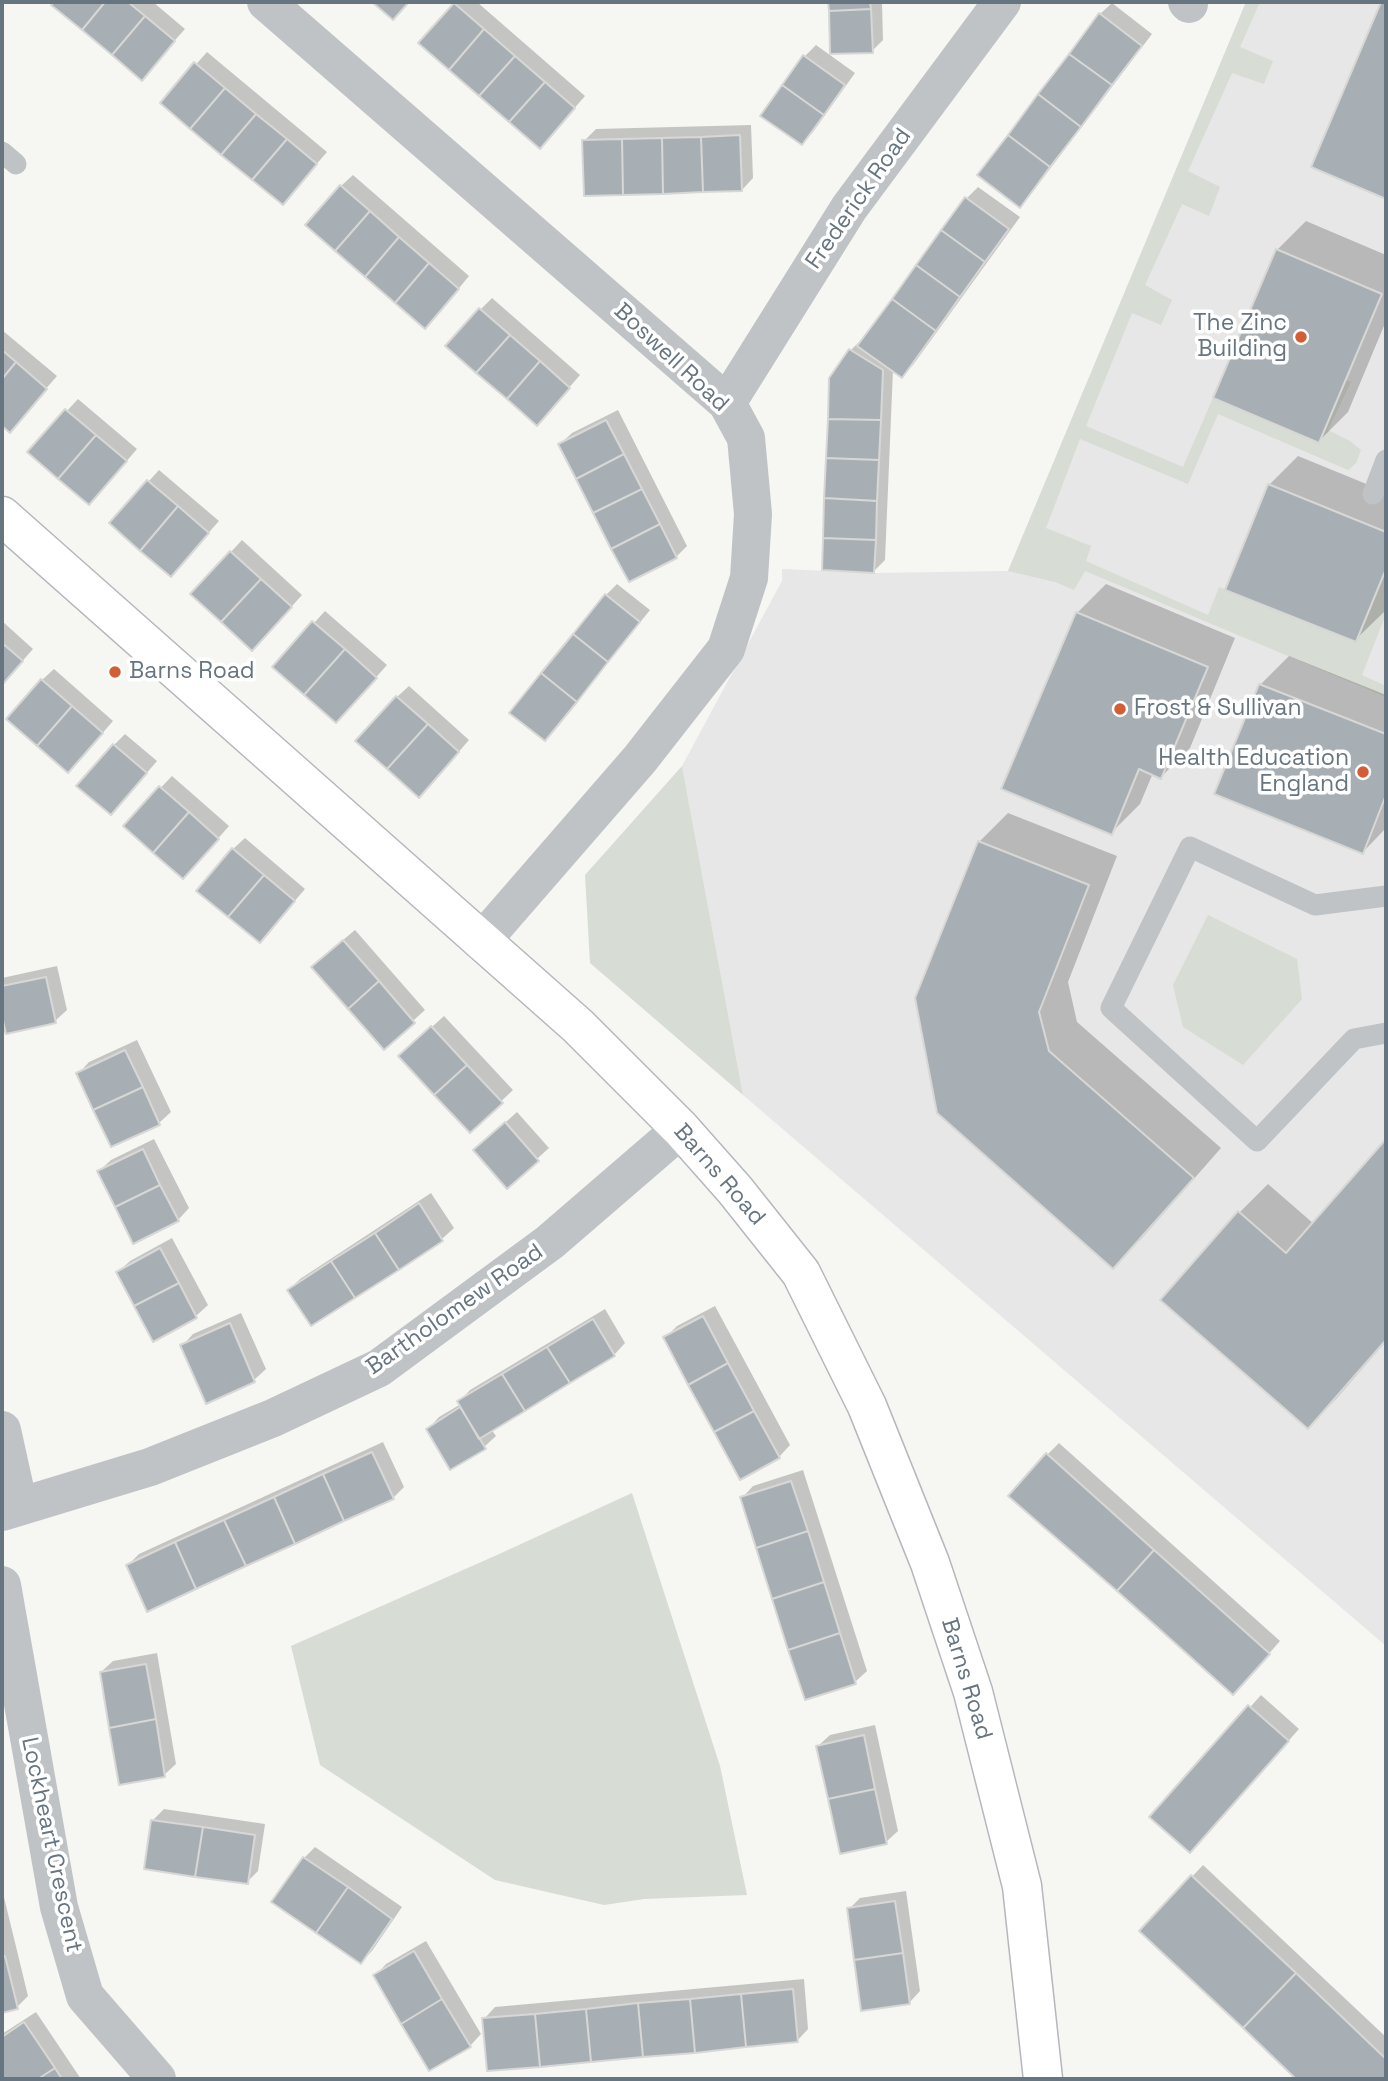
<!DOCTYPE html>
<style>
body{margin:0}
#map{position:relative;width:1388px;height:2081px;overflow:hidden;background:#f6f6f3;font-family:"Space Grotesk",sans-serif}
canvas{display:block}
.frame{position:absolute;inset:0;border:4px solid #677581;pointer-events:none}
</style>
<div id="map">
<canvas width="1388" height="2081"></canvas>
<div class="frame"></div>
</div>
<script>
const ctx = document.querySelector('canvas').getContext('2d');
ctx.lineJoin = 'round';
function fill(path, color) { ctx.fillStyle = color; ctx.fill(path, 'evenodd'); }
function strokePath(path, color, width, dash) { ctx.strokeStyle = color; ctx.lineWidth = width; ctx.lineCap = dash ? 'butt' : 'round'; ctx.setLineDash(dash || []); ctx.stroke(path); }
function drawText(font, color, halo, rows, align = 'center') {
  ctx.font = font + ' "Space Grotesk",sans-serif'; ctx.lineWidth = 7; ctx.setLineDash([]); ctx.textBaseline = 'middle'; ctx.strokeStyle = halo; ctx.fillStyle = color; for (const [text, x, y, turn = 0] of rows) {
    ctx.save(); ctx.translate(x, y); ctx.rotate((+turn || 0) * Math.PI / 180); ctx.textAlign = isNaN(turn) ? turn : align; if (halo) ctx.strokeText(text, 0, 0); ctx.fillText(text, 0, 0); ctx.restore();
  }
}
fill(new Path2D(`
 M1246,2H1386V1646L743,1095L682,766L782,581V569L875,573L1008,571Z`), '#e6e7e6');
fill(new Path2D(`
 M1246,2H1260L1240,47L1273,61L1264,84L1232,73L1188,171L1220,187L1209,216L1182,204L1145,285L1172,300L1161,325L1132,313L1086,426L1183,467L1213,398L1319,443L1346,380L1351,382L1328,430L1350,441L1361,450L1356,463L1348,470L1218,414L1188,484L1080,439L1046,528L1091,546L1086,561L1208,615L1219,587L1356,642L1386,569V614L1362,675L1386,686V697L1085,571L1074,590L1055,582L1008,571Z
 M682,766L743,1095L590,963L585,875Z
 M1208,915L1297,959L1302,999L1243,1065L1183,1027L1173,985Z
 M632,1493L720,1766L747,1895L644,1899L604,1905L495,1880L320,1765L291,1646L497,1555Z`), '#d7dcd4');
fill(new Path2D(`
 M50,2H153L185,29L141,78Z
 M457,2H477L585,96L551,135L421,43Z
 M830,2H882L883,40L872,51L832,52Z
 M1383,2H1386V197L1313,166Z
 M1112,3L1152,34L1031,194L1019,205L1100,14Z
 M816,45L855,73L813,132L802,143L763,115L805,56Z
 M207,52L327,152L283,203L162,103Z
 M751,125L753,178L742,190L584,141L596,129Z
 M353,175L469,276L436,316L341,186Z
 M978,187L1020,217L913,365L901,376L893,370L885,560L874,571L831,379L851,350L862,339L864,340L967,198Z
 M1306,221L1386,255V321L1348,412L1319,441L1277,250Z
 M492,298L580,375L548,412L481,309Z
 M2,330L57,376L9,431L2,424Z
 M78,399L137,449L100,492L29,452Z
 M618,410L687,546L676,557L560,444L572,433Z
 M1298,456L1386,492V607L1384,612L1355,640L1269,485Z
 M159,470L219,521L182,563L111,523Z
 M242,540L302,595L264,637L192,594Z
 M617,584L650,610L556,727L606,595Z
 M1106,584L1235,638L1190,748L1161,777L1153,773L1140,804L1111,833L1077,613Z
 M325,611L387,665L347,710L274,667Z
 M2,621L33,649L2,684Z
 M1289,656L1386,695V828L1363,852L1260,685Z
 M54,669L113,721L79,760L42,680Z
 M409,686L469,740L430,785L397,697Z
 M125,734L157,761L122,802L114,745Z
 M172,776L229,826L194,866L125,825Z
 M1008,813L1117,856L1068,982L1077,1022L1221,1148L1142,1238L1113,1266L979,842Z
 M245,838L305,889L260,941L233,849Z
 M355,930L425,1010L384,1047L325,955Z
 M57,966L67,1010L55,1021L2,1033V978Z
 M444,1016L513,1090L470,1131L412,1045Z
 M137,1040L171,1112L159,1123L111,1145L78,1074L89,1062Z
 M517,1112L549,1148L507,1186L487,1139Z
 M154,1139L189,1208L178,1220L99,1171L111,1160Z
 M1386,1141V1341L1337,1398L1308,1427L1162,1300L1240,1212L1268,1184L1314,1224Z
 M431,1193L454,1228L442,1239L311,1324L289,1290L300,1279Z
 M172,1238L208,1305L196,1316L118,1272L130,1261Z
 M715,1306L790,1445L779,1457L665,1338L677,1326Z
 M605,1309L625,1343L614,1355L491,1429L496,1436L484,1447L428,1429L439,1417L461,1404L459,1402L470,1390Z
 M241,1313L266,1369L254,1380L182,1346L193,1334Z
 M383,1442L404,1487L393,1498L128,1565L139,1554Z
 M1059,1443L1280,1641L1245,1681L1047,1455Z
 M803,1470L867,1671L855,1682L742,1498L753,1486Z
 M157,1653L176,1764L164,1775L101,1672L113,1661Z
 M1261,1695L1299,1729L1201,1839L1152,1817Z
 M875,1725L898,1831L886,1842L818,1746L830,1735Z
 M164,1809L265,1824L258,1871L247,1882L153,1820Z
 M315,1847L402,1907L372,1951L361,1962L304,1858Z
 M1203,1865L1386,2037V2079H1298L1141,1931Z
 M2,1889L28,1996L17,2007L2,2011Z
 M906,1891L920,1991L909,2003L849,1909L860,1898Z
 M426,1941L481,2034L470,2046L375,1976L386,1964Z
 M804,1979L808,2029L797,2041L484,2019L495,2007Z
 M36,2012L81,2079H2V2034Z`), '#0003');
const building = new Path2D(`
 M54,2H105L82,30L51,5Z
 M105,2H128L145,16L112,55L82,30Z
 M372,2H409L393,20Z
 M828,2H870L871,9L829,11Z
 M1381,2H1386V199L1311,167Z
 M454,3L484,29L449,70L418,43Z
 M871,9L873,53L830,54L829,11Z
 M1099,13L1142,46L1112,85L1069,54Z
 M145,16L175,41L142,81L112,55Z
 M484,29L515,56L479,96L449,70Z
 M1069,54L1112,85L1081,127L1038,94Z
 M803,55L845,85L824,115L782,85Z
 M515,56L545,82L509,122L479,96Z
 M194,62L225,88L190,129L160,103Z
 M545,82L575,108L540,149L509,122Z
 M782,85L824,115L802,145L760,116Z
 M225,88L256,114L221,155L190,129Z
 M1038,94L1081,127L1050,167L1008,135Z
 M256,114L287,139L252,180L221,155Z
 M740,135L742,191L703,192L701,137Z
 M1008,135L1050,167L1020,208L977,175Z
 M701,137L703,192L663,194L662,138Z
 M662,138L663,194L623,195L622,139Z
 M287,139L317,164L283,205L252,180Z
 M622,139L623,195L584,196L582,140Z
 M340,185L370,211L335,251L305,225Z
 M965,197L1009,229L985,262L941,230Z
 M370,211L399,237L365,277L335,251Z
 M941,230L985,262L960,297L916,265Z
 M399,237L429,263L395,303L365,277Z
 M1276,249L1382,294L1319,443L1213,398Z
 M429,263L459,289L425,329L395,303Z
 M916,265L960,297L936,331L892,299Z
 M892,299L936,331L902,378L857,346Z
 M479,308L510,335L476,373L445,346Z
 M510,335L540,361L507,399L476,373Z
 M849,349L883,370L881,420L828,419L829,378Z
 M2,350L16,362L2,379Z
 M540,361L570,388L537,426L507,399Z
 M16,362L47,389L10,433L2,426V379Z
 M65,409L96,435L58,479L27,452Z
 M828,419L881,420L879,460L826,458Z
 M606,420L624,454L576,479L558,444Z
 M96,435L127,461L89,505L58,479Z
 M624,454L642,489L593,513L576,479Z
 M826,458L879,460L877,501L824,498Z
 M147,480L178,506L140,551L109,523Z
 M1268,484L1386,532V569L1356,642L1225,590Z
 M642,489L660,524L611,549L593,513Z
 M824,498L877,501L876,540L823,538Z
 M178,506L209,533L171,577L140,551Z
 M660,524L677,558L629,582L611,549Z
 M823,538L876,540L874,573L822,570Z
 M230,551L261,579L221,622L190,594Z
 M261,579L292,607L252,651L221,622Z
 M605,594L640,622L608,662L573,634Z
 M1076,612L1208,667L1161,779L1139,769L1112,835L1001,789Z
 M312,621L345,649L304,695L272,667Z
 M573,634L608,662L577,702L541,673Z
 M2,643L23,661L2,685Z
 M345,649L377,678L336,723L304,695Z
 M541,673L577,702L545,741L509,713Z
 M41,679L72,706L37,746L6,719Z
 M1259,684L1386,734V795L1363,854L1214,794Z
 M396,696L428,724L387,769L355,741Z
 M72,706L103,733L68,773L37,746Z
 M428,724L459,752L419,798L387,769Z
 M113,744L147,773L111,815L76,786Z
 M159,786L189,812L153,853L123,826Z
 M189,812L219,839L183,879L153,853Z
 M978,841L1089,885L1039,1012L1049,1051L1194,1178L1113,1269L937,1113L915,998Z
 M232,848L264,875L228,917L196,891Z
 M264,875L295,901L260,943L228,917Z
 M343,940L379,981L348,1009L311,967Z
 M46,977L56,1023L6,1034L2,1016V986Z
 M379,981L415,1023L384,1050L348,1009Z
 M431,1026L467,1065L434,1095L398,1056Z
 M125,1050L143,1087L93,1110L76,1073Z
 M467,1065L503,1103L470,1133L434,1095Z
 M143,1087L160,1125L111,1147L93,1110Z
 M505,1122L539,1161L507,1189L473,1150Z
 M1386,1139V1340L1308,1429L1160,1300L1238,1211L1286,1253Z
 M143,1149L160,1185L115,1207L97,1171Z
 M160,1185L179,1221L133,1244L115,1207Z
 M419,1203L443,1241L399,1270L375,1233Z
 M375,1233L399,1270L355,1298L331,1261Z
 M160,1248L179,1283L134,1306L116,1272Z
 M331,1261L355,1298L311,1326L287,1290Z
 M179,1283L197,1318L153,1342L134,1306Z
 M703,1316L728,1363L688,1385L663,1337Z
 M593,1319L615,1356L570,1383L547,1347Z
 M230,1323L255,1382L206,1404L180,1345Z
 M547,1347L570,1383L525,1411L502,1374Z
 M728,1363L754,1411L714,1432L688,1385Z
 M502,1374L525,1411L479,1439L457,1401Z
 M460,1407L486,1449L450,1470L426,1429Z
 M754,1411L780,1458L740,1480L714,1432Z
 M372,1452L394,1499L344,1521L323,1474Z
 M1046,1453L1154,1550L1117,1591L1008,1496Z
 M323,1474L344,1521L295,1544L274,1497Z
 M791,1481L808,1531L756,1548L740,1497Z
 M274,1497L295,1544L246,1566L224,1520Z
 M224,1520L246,1566L196,1589L175,1542Z
 M808,1531L824,1582L772,1599L756,1548Z
 M175,1542L196,1589L147,1612L126,1565Z
 M1154,1550L1270,1654L1233,1695L1117,1591Z
 M824,1582L840,1633L788,1650L772,1599Z
 M840,1633L856,1684L805,1700L788,1650Z
 M146,1664L156,1719L109,1728L100,1672Z
 M1248,1705L1289,1741L1190,1853L1149,1817Z
 M156,1719L165,1777L119,1785L109,1728Z
 M864,1735L875,1789L828,1799L816,1746Z
 M875,1789L887,1844L840,1854L828,1799Z
 M151,1820L203,1827L195,1877L144,1869Z
 M203,1827L255,1835L248,1884L195,1877Z
 M303,1857L348,1887L316,1933L271,1902Z
 M1191,1875L1296,1973L1243,2028L1139,1931Z
 M348,1887L392,1919L361,1964L316,1933Z
 M895,1901L903,1953L854,1960L847,1908Z
 M414,1951L442,1999L401,2024L373,1975Z
 M903,1953L910,2004L861,2011L854,1960Z
 M5,1956L18,2009L2,2013V1957Z
 M1296,1973L1386,2059V2079H1296L1243,2028Z
 M793,1989L798,2042L746,2047L741,1994Z
 M741,1994L746,2047L695,2053L690,1999Z
 M442,1999L471,2047L429,2071L401,2024Z
 M690,1999L695,2053L643,2057L638,2003Z
 M638,2003L643,2057L591,2062L586,2009Z
 M586,2009L591,2062L540,2067L535,2014Z
 M535,2014L540,2067L487,2071L482,2018Z
 M24,2022L55,2068L38,2079H2V2037Z
 M55,2068L62,2079H38Z`);
fill(building, '#a8afb4');
strokePath(building, '#d7d7d5', 2);
const secondary = new Path2D(`
 M2,516L578,1026L681,1129L735,1190L801,1273L867,1406L930,1563L973,1692L1022,1886L1043,2079`);
strokePath(secondary, '#b4b8bc', 41);
strokePath(new Path2D(`
 M2,152L16,164
 M1373,494L1386,460
 M1386,896L1315,905L1190,847L1111,1008L1257,1141L1354,1039L1386,1033`), '#bfc3c6', 21);
strokePath(new Path2D(`
 M266,2L727,403L746,438L753,514L749,578L726,649L640,759L481,942
 M1187,2L1189,4
 M727,403L849,208L1002,2
 M2,1430L19,1507
 M2,1512L150,1467L273,1418L379,1368L550,1242L681,1129
 M2,1585L59,1907L85,1996L157,2079`), '#bfc3c6', 38);
strokePath(secondary, '#fff', 38);
for (const [x, y, r, color] of [
 [1301,337,7,"#d35e35"],
 [115,672,7,"#d35e35"],
 [1120,709,7,"#d35e35"],
 [1363,772,7,"#d35e35"]
]) { const dot = new Path2D(); dot.arc(x, y, r, 0, 2 * Math.PI); ctx.fillStyle = color; ctx.fill(dot); strokePath(dot, '#fff', 2.5); }
drawText('23px', '#677581', '#fff', [
 ["Frederick Road",859,199,-55],
 ["Boswell Road",671,358,43],
 ["Barns Road",719,1175,49],
 ["Bartholomew Road",455,1310,-35],
 ["Barns Road",966,1679,73],
 ["Lockheart Crescent",51,1845,78]
]);
drawText('23px', '#677581', '#fff', [
 ["The Zinc",1287,324],
 ["Building",1287,350],
 ["Barns Road",129,672,"left"],
 ["Frost & Sullivan",1134,709,"left"],
 ["Health Education",1349,759],
 ["England",1349,785]
], 'right');
</script>
